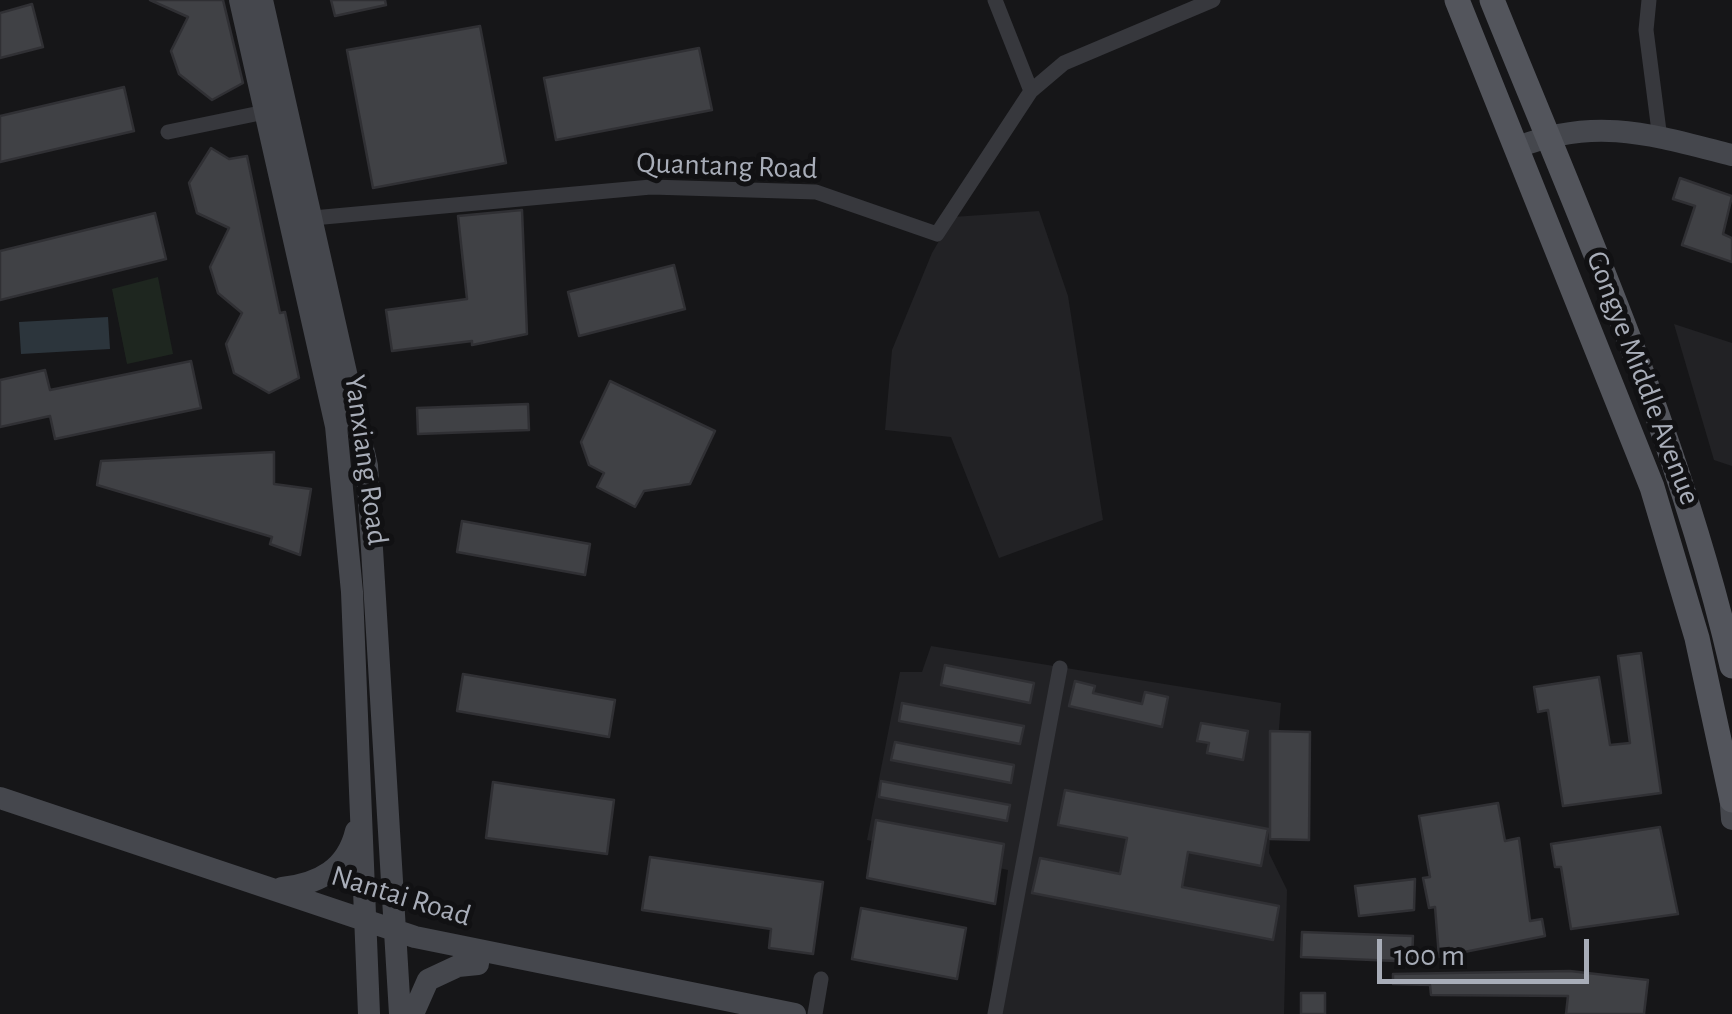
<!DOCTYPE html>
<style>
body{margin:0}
#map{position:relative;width:1732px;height:1014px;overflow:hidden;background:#161618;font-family:"Alegreya Sans",sans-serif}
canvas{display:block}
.scale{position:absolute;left:1377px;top:939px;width:212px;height:45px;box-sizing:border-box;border:5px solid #a8adb8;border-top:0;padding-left:12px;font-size:30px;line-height:35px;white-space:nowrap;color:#a8adb8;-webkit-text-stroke:8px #111113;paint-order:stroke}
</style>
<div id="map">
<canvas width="1732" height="1014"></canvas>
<div class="scale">100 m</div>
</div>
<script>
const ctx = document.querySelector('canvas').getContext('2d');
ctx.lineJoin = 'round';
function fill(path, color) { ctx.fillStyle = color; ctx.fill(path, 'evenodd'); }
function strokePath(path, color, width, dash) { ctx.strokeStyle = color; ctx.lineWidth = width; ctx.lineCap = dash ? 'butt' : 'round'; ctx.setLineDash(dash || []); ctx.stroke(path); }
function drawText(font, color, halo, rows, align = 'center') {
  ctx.font = font + ' "Alegreya Sans",sans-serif'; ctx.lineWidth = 10; ctx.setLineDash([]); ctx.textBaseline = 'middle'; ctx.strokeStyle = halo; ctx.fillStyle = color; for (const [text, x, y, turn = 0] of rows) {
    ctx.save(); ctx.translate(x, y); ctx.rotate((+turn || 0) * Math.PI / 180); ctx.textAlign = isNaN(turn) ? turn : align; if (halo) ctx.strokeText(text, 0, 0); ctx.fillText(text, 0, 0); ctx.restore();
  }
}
fill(new Path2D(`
 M1039,211L1068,296L1103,520L999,558L951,437L885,430L892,350L932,253L953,217Z
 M1674,324L1732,343V466L1714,460Z
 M931,646L1281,703L1269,853L1287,890L1284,1014H989L1008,870L867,840L900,672H922Z`), '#222225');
fill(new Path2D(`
 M158,277L173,354L127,364L112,289Z`), '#1e261f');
fill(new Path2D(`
 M108,317L110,349L21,354L19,322Z`), '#2c353c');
const building = new Path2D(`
 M150,0H223L243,83L212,100L179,74L171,51L188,17Z
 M331,0H385L386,5L335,16Z
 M32,4L43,47L0,58V13Z
 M480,26L506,163L373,188L347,50Z
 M699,48L712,110L556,140L544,78Z
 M124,87L134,131L0,162V116Z
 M211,148L229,159L247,156L280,313L285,312L299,378L269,393L234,373L226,344L242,313L218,293L210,267L229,228L197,213L189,183Z
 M1680,178L1732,196L1723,234L1732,238V262L1682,245L1695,206L1673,199Z
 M522,210L527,334L472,345V341L392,351L386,310L467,299L458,216Z
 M155,213L166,259L0,300V251Z
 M674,265L685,309L579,336L568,292Z
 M191,361L201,408L55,439L50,416L0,427V380L45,370L50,390Z
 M610,381L715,431L690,484L644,491L635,507L597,487L604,473L589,465L581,442Z
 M528,404L529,430L418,434L417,408Z
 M274,452V484L311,489L300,555L270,544L272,537L97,485L101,461Z
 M462,521L590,544L585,575L457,552Z
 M1641,653L1661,793L1563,806L1548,710L1538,712L1534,687L1599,677L1610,745L1630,743L1618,656Z
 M945,665L1034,683L1030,703L941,685Z
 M463,674L615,700L609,737L457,711Z
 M1075,681L1095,686L1093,693L1142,704L1145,692L1168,697L1162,727L1069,706Z
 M902,703L1024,726L1020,744L899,721Z
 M1201,723L1248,731L1243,760L1207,753L1209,743L1197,741Z
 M1270,731L1310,732L1309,840L1270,839Z
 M895,742L1014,765L1011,783L891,760Z
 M881,781L1010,805L1007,821L879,797Z
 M493,782L614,800L607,854L486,838Z
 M1065,790L1268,829L1261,866L1188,852L1182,887L1279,906L1273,940L1032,893L1040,858L1120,874L1127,838L1058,825Z
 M1498,803L1505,841L1519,838L1530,921L1542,919L1545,936L1439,957L1435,907L1429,908L1423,878L1430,877L1419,816Z
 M876,820L1004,844L995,904L867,878Z
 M1660,827L1678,914L1571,929L1561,867H1555L1551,844Z
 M650,857L823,882L813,954L769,948L771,929L642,910Z
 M1415,879L1414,910L1359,916L1355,886Z
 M861,908L966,928L957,979L852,959Z
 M1302,932L1413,936L1412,962L1396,965V961L1301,957Z
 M1570,971L1648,980L1644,1014H1566L1568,996L1431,995L1430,985L1393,984V974Z
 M1301,993H1325V1014H1301Z`);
fill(building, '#404145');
strokePath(building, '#303034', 2.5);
strokePath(new Path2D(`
 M995,0L1031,91
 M1649,0L1646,30L1660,139
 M168,132L265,112
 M313,218L651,187L816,192L937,234L1031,91L1064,63L1213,0
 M815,1014L821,979
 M995,1014L1060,668`), '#37383d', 15);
strokePath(new Path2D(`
 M240,0L336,426L352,592L369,1014
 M262,0L367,466L400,1014
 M1518,147C1596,116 1653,135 1732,155
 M1730,792L1732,819
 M0,798L415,937L795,1014
 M282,888C319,884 347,869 356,831
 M413,1014L428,980L458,966L478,964`), '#45474d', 22);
strokePath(new Path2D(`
 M1457,0L1652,487L1697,638L1732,800
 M1492,0C1580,218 1679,436 1732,666`), '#53555c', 25);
drawText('30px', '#a8adb8', '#111113', [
 ["Quantang Road",727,166,2],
 ["Gongye Middle Avenue",1643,378,69],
 ["Yanxiang Road",366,460,82],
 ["Nantai Road",401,896,17]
]);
</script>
